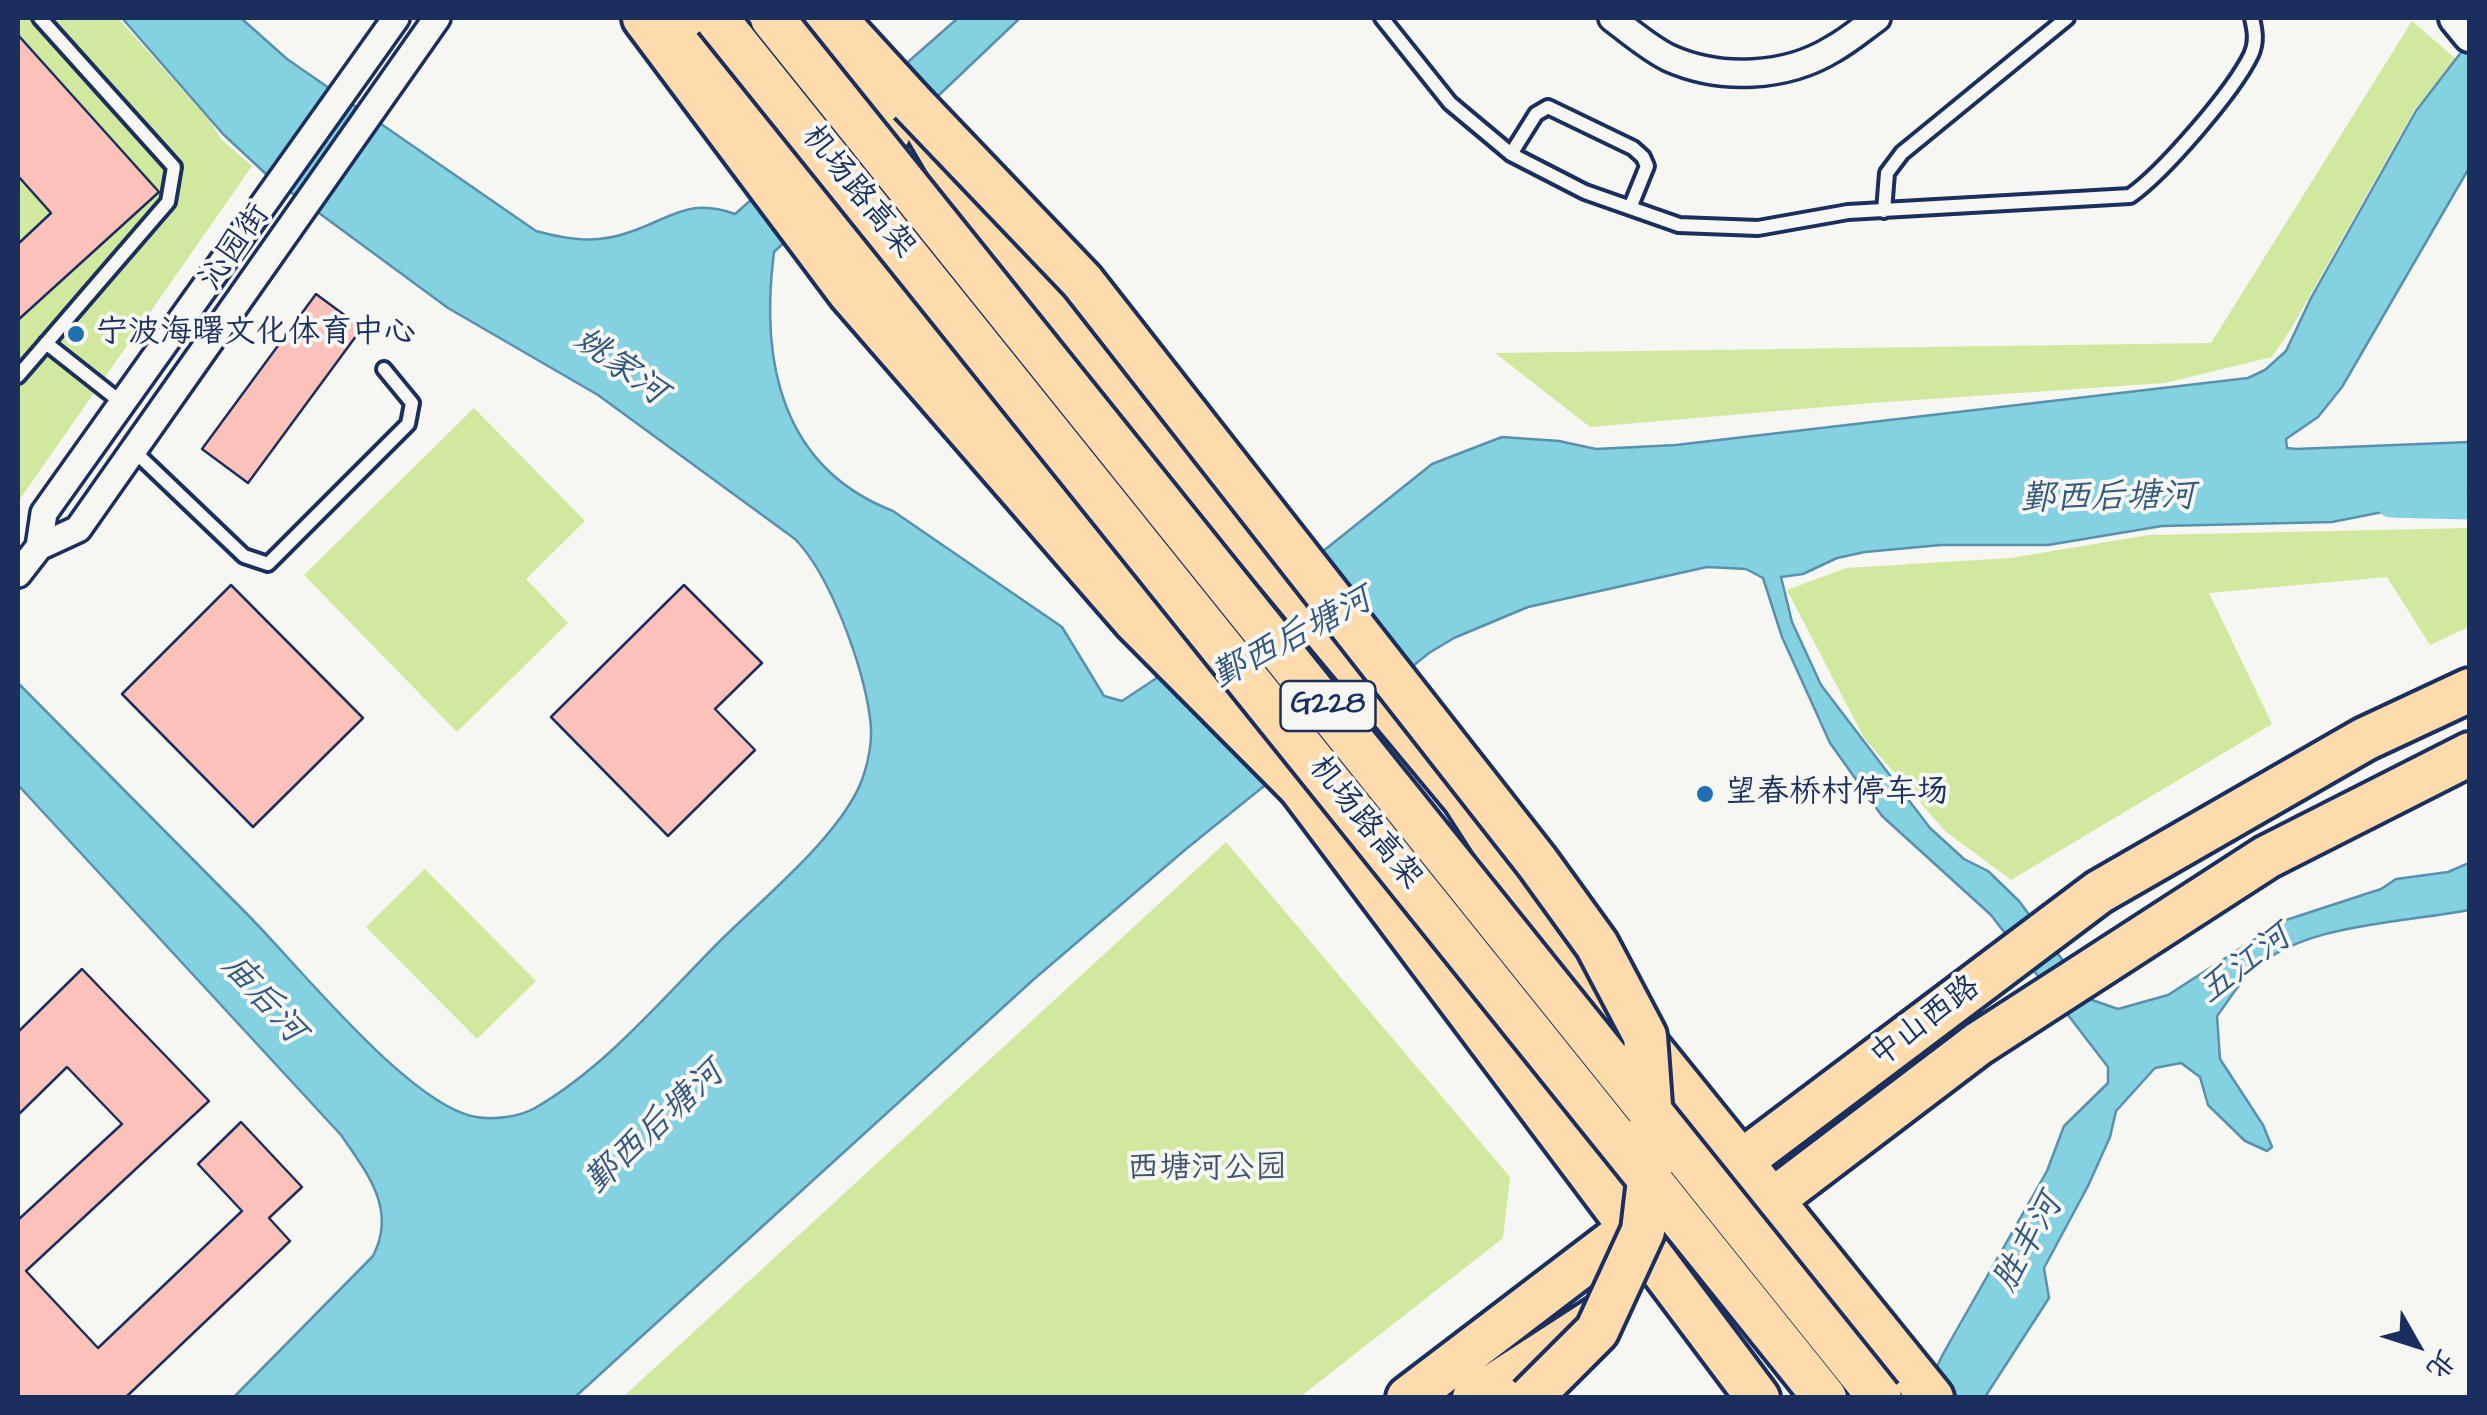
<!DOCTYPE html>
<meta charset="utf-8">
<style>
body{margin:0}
#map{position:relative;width:2487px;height:1415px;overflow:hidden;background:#f6f6f2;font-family:"Architects Daughter","LXGW WenKai TC",sans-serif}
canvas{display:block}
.frame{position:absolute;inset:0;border:20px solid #1b2f5e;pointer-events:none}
.north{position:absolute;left:2367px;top:1295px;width:100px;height:100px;-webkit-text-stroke:8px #f6f6f2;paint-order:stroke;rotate:129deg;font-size:28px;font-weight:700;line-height:40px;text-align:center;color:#1b2f5e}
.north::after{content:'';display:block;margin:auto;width:35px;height:45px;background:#1b2f5e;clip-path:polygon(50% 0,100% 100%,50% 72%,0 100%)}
</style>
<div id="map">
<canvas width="2487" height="1415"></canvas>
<div class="frame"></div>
<div class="north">北</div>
</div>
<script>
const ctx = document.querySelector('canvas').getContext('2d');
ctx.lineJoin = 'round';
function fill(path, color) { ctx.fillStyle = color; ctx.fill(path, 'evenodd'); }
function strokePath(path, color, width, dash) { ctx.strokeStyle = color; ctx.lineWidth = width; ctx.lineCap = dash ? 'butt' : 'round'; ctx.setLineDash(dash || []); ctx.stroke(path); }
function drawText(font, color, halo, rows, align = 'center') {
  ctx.font = font + ' "Architects Daughter","LXGW WenKai TC",sans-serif'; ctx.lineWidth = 8; ctx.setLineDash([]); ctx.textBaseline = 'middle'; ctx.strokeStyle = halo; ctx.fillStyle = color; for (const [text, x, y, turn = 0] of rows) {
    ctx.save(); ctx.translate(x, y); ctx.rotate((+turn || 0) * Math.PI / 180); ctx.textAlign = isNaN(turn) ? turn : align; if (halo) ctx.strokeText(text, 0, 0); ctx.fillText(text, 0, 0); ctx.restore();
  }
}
fill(new Path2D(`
 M18,18H118L210,121L221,139L252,166L18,502Z
 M2412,21L2457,60L2415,109L2291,329L2272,357L2165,383L1872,403L1590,427L1495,353L2211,343Z
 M474,408L585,521L526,579L568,623L457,732L304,575Z
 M2469,528V627L2430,645L2387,577L2209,593L2272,724L2011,880L1945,831L1864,738L1787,590L1846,568L2010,558L2149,535Z
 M1226,842L1510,1177L1503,1238L1300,1397H623Z
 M425,869L536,981L477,1039L366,927Z`), '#d1e99f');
const water = new Path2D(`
 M122,18H241L287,59L536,231C569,240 597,244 630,232C672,218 688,197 735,214L958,18H1020L774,252C760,360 780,467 893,511L1062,627L1104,696L1122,701L1202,648L1432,464L1502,437L1559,441L1596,449L1676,445L2248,378L2265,370L2286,351L2311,298L2416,111L2469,42V168L2342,387L2318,417L2286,439L2287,448L2296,449L2469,442V495L2332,522L2162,526L2048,545H1941L1865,552L1837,558L1803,574L1781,577L1792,622L1821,685L1930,828L1964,859L1988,871L2019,901L2092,1000L2118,1009L2168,995L2283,921L2381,889L2396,879L2448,872L2469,863V910C2403,923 2300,923 2250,973C2237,985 2228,1002 2217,1016L2220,1059L2263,1125L2272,1147L2267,1151L2245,1141L2208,1105L2200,1077L2181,1063L2155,1068L2116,1111L2110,1137L2088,1186L2044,1268L2049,1298L1985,1397H1922L1943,1354L2047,1171L2064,1126L2108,1083V1067L1991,915L1882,816L1830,743L1782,637L1763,578L1746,569L1707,567L1528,607L1454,638L1429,653L1186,849L1033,980L575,1397H234L373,1256C397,1210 368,1174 341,1135L18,785V683C94,760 171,837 247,914C297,964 410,1106 476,1117C494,1120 519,1117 535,1108C606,1067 662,999 720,941C762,899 844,833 863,777C869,759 873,737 870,718C863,666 831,576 795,539L598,395L448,308L266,174L223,134Z`);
fill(water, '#83d1e1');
strokePath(water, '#5990ad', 2.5);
strokePath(new Path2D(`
 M2390,505L2470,507`), '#83d1e1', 25);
const building = new Path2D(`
 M18,35L159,192L18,320V244L51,213L18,176Z
 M316,294L362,328L248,483L202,449Z
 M231,585L363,718L253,827L122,694Z
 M684,585L762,663L715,709L755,750L668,836L551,717Z
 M82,969L209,1101L26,1271L98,1348L242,1211L198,1164L241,1122L302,1187L269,1218L290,1241L125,1398H18V1220L122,1124L67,1067L18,1115V1032Z`);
fill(building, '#fcc1b9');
strokePath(building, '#1b2f5e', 2.5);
const service = new Path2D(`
 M1382,18L1450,103L1511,154L1585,192L1679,225L1758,228L1848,212L2130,196C2163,173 2233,92 2251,55C2257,42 2255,31 2252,18
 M1511,154L1536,114L1548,107L1633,148L1643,157L1647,166L1630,208
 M1884,211L1887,173L1902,153L2067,18
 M46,343L122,403
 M18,376L168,202L174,167L40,18
 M133,450L244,556L268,564L408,424L412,403L384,369`);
const minor = new Path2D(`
 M1612,18C1629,31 1650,49 1669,58C1720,81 1786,78 1833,49C1849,40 1863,28 1877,18
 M39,547L44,513L396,18
 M18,574L39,547L78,529L437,18`);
const tertiary = new Path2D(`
 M2456,18L2470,35`);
const primary = new Path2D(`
 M676,18L848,233L1215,680
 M803,18L889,133
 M1285,767L1758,1398
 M1502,866L1932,1398
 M1716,1177L1742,1161L2099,892L2365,739L2470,690
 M1753,1215L1978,1044L2267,857L2470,754
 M1408,1398L1631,1228L1656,1213
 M1474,1398L1602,1315`);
const trunk = new Path2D(`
 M644,18L849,292L1135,621L1308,795
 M834,18L911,102L974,209L1464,798L1525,893`);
strokePath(service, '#1b2f5e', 20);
strokePath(minor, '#1b2f5e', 32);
strokePath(tertiary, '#1b2f5e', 40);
strokePath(primary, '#1b2f5e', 50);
strokePath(trunk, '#1b2f5e', 50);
strokePath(service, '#f6f6f2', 12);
strokePath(minor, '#f6f6f2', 25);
strokePath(tertiary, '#f6f6f2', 32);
strokePath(primary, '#fedbac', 42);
strokePath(trunk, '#fedbac', 42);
const trunkBridge = new Path2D(`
 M716,18L1825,1398
 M772,18L1880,1398
 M911,102L1082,281L1537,862L1597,945L1645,1036L1653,1146L1643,1231L1597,1331L1530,1398`);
strokePath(trunkBridge, '#1b2f5e', 50, []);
strokePath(trunkBridge, '#fedbac', 42);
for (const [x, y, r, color] of [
 [76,334,10,"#1f6fb2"],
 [1705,794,10,"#1f6fb2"]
]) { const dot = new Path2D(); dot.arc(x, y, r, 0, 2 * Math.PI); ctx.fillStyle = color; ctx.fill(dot); strokePath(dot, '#f6f6f2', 4); }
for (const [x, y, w] of [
 [1328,706,95]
]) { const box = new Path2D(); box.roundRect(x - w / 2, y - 25, w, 50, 8); ctx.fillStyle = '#f6f6f2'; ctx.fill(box); strokePath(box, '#1b2f5e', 2.5); }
drawText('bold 30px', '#1b2f5e', null, [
 ["G228",1328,706]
]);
drawText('32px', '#1b2f5e', '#f6f6f2', [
 ["机场路高架",857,193,51],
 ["沁园街",236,248,-55],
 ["机场路高架",1364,824,51],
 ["中山西路",1926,1023,-37]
]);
drawText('32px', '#1b2f5e', '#f6f6f2', [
 ["宁波海曙文化体育中心",96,334],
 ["望春桥村停车场",1725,794]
], 'left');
drawText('32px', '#3f546b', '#f6f6f2', [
 ["西塘河公园",1207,1170]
]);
drawText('italic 35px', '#35587f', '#f6f6f2', [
 ["姚家河",619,368,36],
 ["鄞西后塘河",2108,500,-1],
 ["鄞西后塘河",1293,640,-28],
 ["五江河",2246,966,-37],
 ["庙后河",262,1000,48],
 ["鄞西后塘河",656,1129,-43],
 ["胜丰河",2030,1244,-61]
]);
</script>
